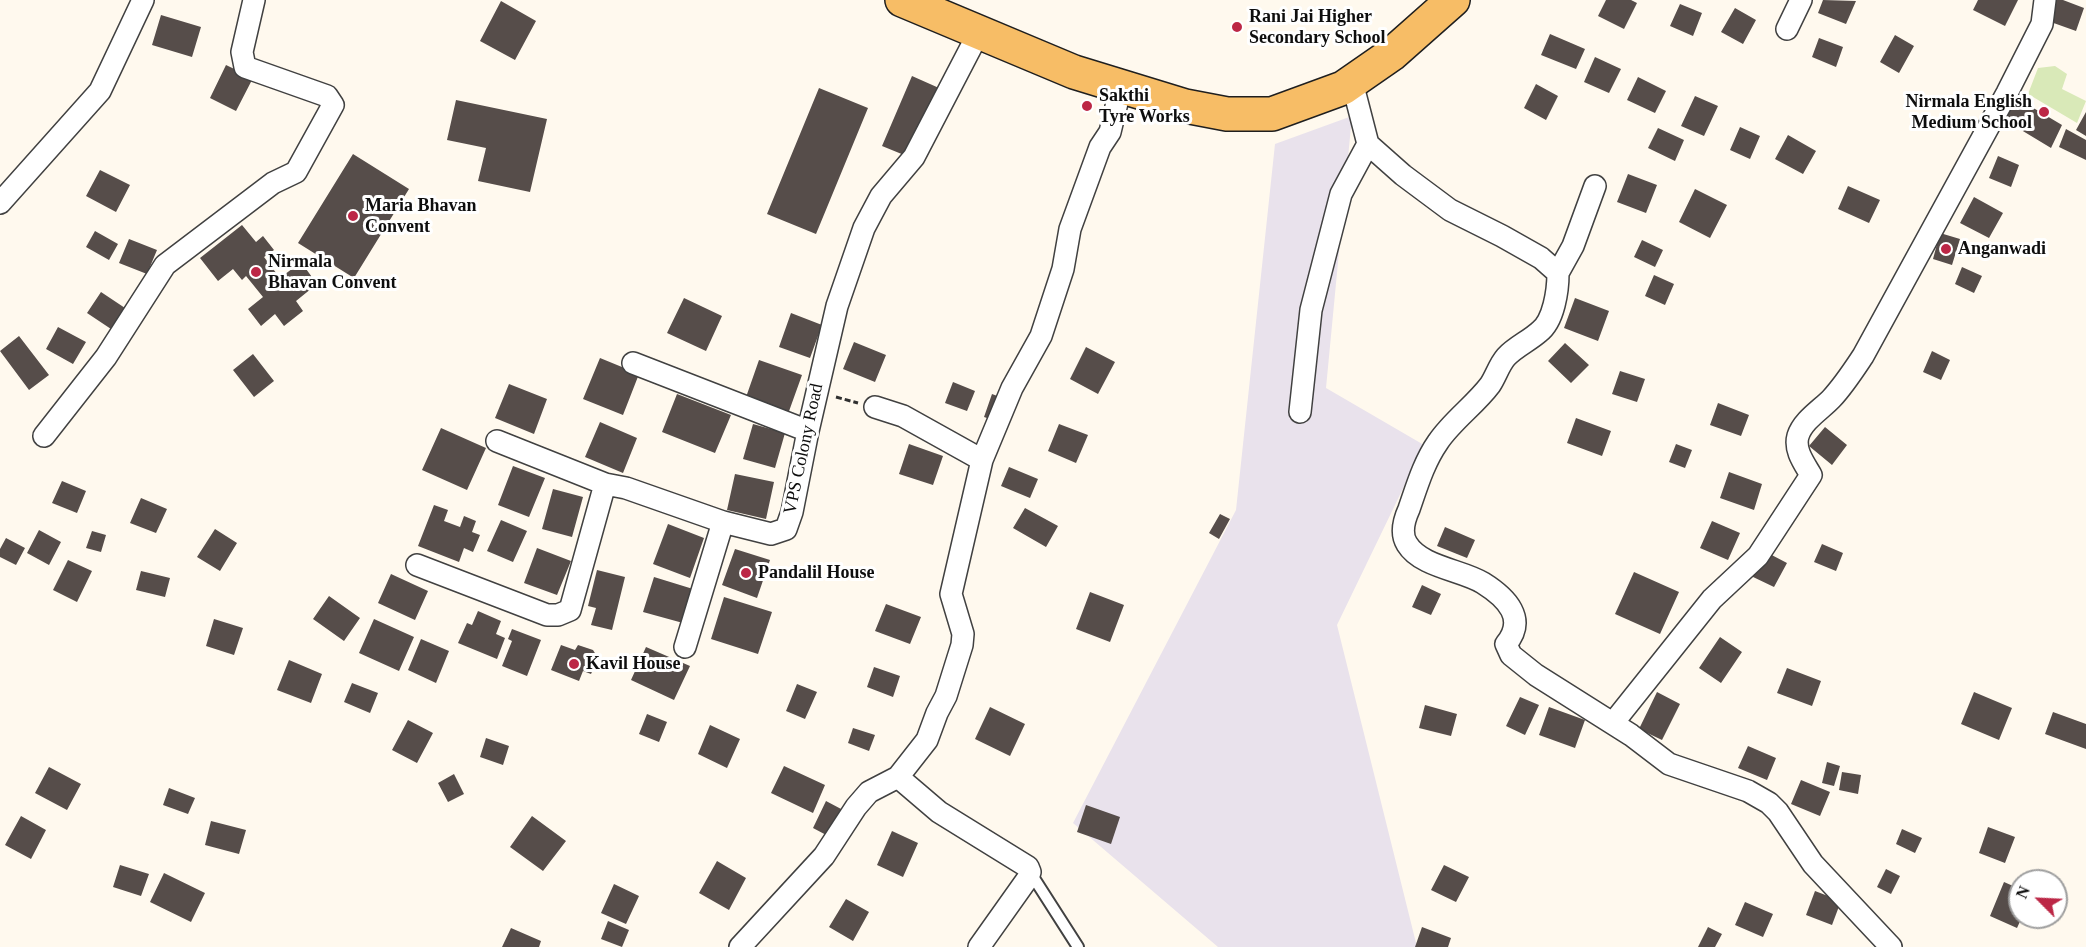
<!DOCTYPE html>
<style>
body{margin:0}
#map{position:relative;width:2086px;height:947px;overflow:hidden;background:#fff9ee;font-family:Georgia,serif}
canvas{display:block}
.north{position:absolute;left:2008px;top:869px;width:60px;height:60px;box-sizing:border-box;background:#fff;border:2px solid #9f9f9f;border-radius:50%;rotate:294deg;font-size:16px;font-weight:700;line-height:24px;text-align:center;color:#0e0e0e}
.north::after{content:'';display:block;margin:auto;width:21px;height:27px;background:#bc2746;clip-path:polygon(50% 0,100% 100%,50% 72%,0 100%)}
</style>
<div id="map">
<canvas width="2086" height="947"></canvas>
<div class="north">N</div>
</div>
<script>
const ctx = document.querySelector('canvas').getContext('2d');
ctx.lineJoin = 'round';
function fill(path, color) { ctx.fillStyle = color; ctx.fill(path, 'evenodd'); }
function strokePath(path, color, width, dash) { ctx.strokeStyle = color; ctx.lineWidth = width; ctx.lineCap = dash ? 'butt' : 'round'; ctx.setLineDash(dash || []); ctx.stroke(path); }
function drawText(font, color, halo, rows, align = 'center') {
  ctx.font = font + ' Georgia,serif'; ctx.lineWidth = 6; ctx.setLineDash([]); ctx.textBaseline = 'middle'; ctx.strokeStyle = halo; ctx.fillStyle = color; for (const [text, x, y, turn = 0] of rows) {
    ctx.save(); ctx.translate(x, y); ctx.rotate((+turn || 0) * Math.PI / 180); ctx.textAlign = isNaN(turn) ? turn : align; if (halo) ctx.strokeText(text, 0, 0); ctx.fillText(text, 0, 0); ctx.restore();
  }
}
fill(new Path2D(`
 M1352,116L1326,388L1424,445L1337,625L1417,947H1218L1073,823L1236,510L1275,144Z`), '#e9e2ec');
fill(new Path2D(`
 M2055,66L2067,74L2062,89L2086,101L2077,123L2028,94L2038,68Z`), '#d9e9b8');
fill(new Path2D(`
 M1606,0H1631L1637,3L1624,29L1598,16Z
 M1823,0L1856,1L1846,24L1818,13Z
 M1978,0H2018L2005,26L1973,10Z
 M2056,0H2063L2084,8L2076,31L2048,21Z
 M501,1L536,21L515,60L480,41Z
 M1680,4L1702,13L1693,36L1670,26Z
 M1735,8L1756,20L1743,44L1721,32Z
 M161,15L201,27L192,57L152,45Z
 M1550,34L1585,49L1576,69L1541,55Z
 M1895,35L1914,46L1899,73L1880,62Z
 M1819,38L1843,47L1836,67L1812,57Z
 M1595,57L1621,69L1609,93L1584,82Z
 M226,65L253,78L236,111L210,98Z
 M912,76L939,88L909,157L882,146Z
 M1638,77L1666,91L1655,113L1627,100Z
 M1536,84L1558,96L1546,120L1524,108Z
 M819,88L868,108L816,234L767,214Z
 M1695,96L1718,106L1704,136L1681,126Z
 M456,100L547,119L530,192L478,181L486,148L447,140Z
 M2013,101L2025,103L2062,125L2051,148L2003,119Z
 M2086,112V136L2076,130Z
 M1740,127L1760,136L1750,159L1730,150Z
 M1658,128L1684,140L1675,161L1648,148Z
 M2066,129L2086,140V160L2059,147Z
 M1788,135L1816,151L1803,174L1775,159Z
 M353,154L409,189L354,278L298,243Z
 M1998,156L2019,165L2011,187L1989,178Z
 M100,170L130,185L116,212L86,196Z
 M1628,174L1657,185L1646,213L1617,202Z
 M1848,186L1880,200L1869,223L1838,209Z
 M1695,189L1727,205L1710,238L1679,222Z
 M1974,197L2003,213L1989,238L1960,223Z
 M242,225L256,242L263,236L274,250L264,257L280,278L301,262L317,284L296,301L303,311L284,326L275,314L261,326L248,309L263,297L246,276L242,280L233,269L218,281L200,258Z
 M95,231L118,244L109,260L86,247Z
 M1940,233L1960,239L1952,265L1933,259Z
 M129,239L157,250L147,274L119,263Z
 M1642,240L1663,250L1655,267L1634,257Z
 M1962,267L1982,276L1974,293L1955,284Z
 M1654,275L1674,284L1665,305L1645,296Z
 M101,292L128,310L114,331L87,313Z
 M684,298L722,316L706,351L667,333Z
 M1575,298L1609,311L1598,341L1564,328Z
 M791,313L822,325L810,358L779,347Z
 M58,327L86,342L73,364L46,349Z
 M19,336L49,375L29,390L0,351Z
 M854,342L886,355L875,382L843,369Z
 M1565,343L1589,365L1571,383L1548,361Z
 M1086,347L1115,362L1098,394L1070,379Z
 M1932,351L1950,360L1941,380L1923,372Z
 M253,354L274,381L254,397L233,370Z
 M600,358L639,374L623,415L583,399Z
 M759,360L802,375L788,414L745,400Z
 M1620,371L1645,379L1637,402L1612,394Z
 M953,382L975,391L967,411L945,403Z
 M509,384L547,399L534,434L495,418Z
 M677,394L731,415L715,453L662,432Z
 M992,394L1000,397L993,420L984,417Z
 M1718,403L1749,415L1741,436L1710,425Z
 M1576,418L1611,431L1602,456L1567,443Z
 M600,422L637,438L623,473L585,457Z
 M753,424L785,433L775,468L743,459Z
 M1059,424L1088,435L1076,463L1048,451Z
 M1825,427L1847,445L1832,465L1809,446Z
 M441,428L486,448L467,490L422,470Z
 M909,444L943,456L933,485L899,474Z
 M1676,444L1692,450L1685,468L1669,462Z
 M513,466L545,478L529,517L498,505Z
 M1009,467L1038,479L1030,498L1001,486Z
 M1729,472L1762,484L1754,510L1720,498Z
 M735,474L774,482L766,519L727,510Z
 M62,481L86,491L77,513L52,503Z
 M553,489L583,497L572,537L542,529Z
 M141,498L167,509L156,533L130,523Z
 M434,505L448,510L444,521L460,527L464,516L476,521L472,532L480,535L473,552L464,548L459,562L418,546Z
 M1025,508L1058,526L1046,547L1013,528Z
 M1220,514L1230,519L1219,539L1209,533Z
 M501,520L527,531L513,562L487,551Z
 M1712,521L1740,533L1728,560L1700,548Z
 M668,524L704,538L690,578L653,564Z
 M1445,527L1475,540L1467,558L1437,546Z
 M215,529L237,543L220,571L197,557Z
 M39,530L61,542L49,565L27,553Z
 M92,531L106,535L101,552L86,548Z
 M6,538L25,548L16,565L0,557V549Z
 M1822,544L1843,553L1836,571L1814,562Z
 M537,548L571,561L557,595L524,583Z
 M735,549L770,560L757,598L722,585Z
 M1764,551L1787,563L1774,587L1751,576Z
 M68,560L92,571L77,602L53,590Z
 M597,570L625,577L612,630L591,625L596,608L588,606Z
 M141,571L170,578L165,597L136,590Z
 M1634,572L1679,592L1660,634L1615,614Z
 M391,574L428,591L415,620L378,603Z
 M654,577L693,589L683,623L643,612Z
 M1422,585L1441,594L1431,615L1412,607Z
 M1090,592L1124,605L1110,642L1076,629Z
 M329,596L360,618L344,641L313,619Z
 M724,597L772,612L758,654L711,639Z
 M886,604L921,617L910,644L875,631Z
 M478,611L501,621L496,634L505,638L497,659L458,643L467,623L472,625Z
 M214,619L243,628L234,655L206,646Z
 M374,619L414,637L399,671L359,653Z
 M512,629L541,640L527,676L502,666L512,641L508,639Z
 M1720,637L1742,652L1721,683L1699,668Z
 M421,639L449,651L436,683L408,670Z
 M561,645L575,650L578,645L593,650L598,658L591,674L583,671L579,681L551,670Z
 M646,647L690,666L674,700L631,680Z
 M289,660L322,674L311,703L277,690Z
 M874,667L900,676L893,697L867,687Z
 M1787,668L1821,681L1812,706L1777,693Z
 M352,683L378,693L370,713L344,702Z
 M797,684L817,692L805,719L786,711Z
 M1657,692L1680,704L1662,740L1639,729Z
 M1974,692L2012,708L1999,740L1961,724Z
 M1520,697L1539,705L1525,735L1506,726Z
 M1425,705L1457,714L1451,736L1419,728Z
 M990,707L1025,724L1010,756L975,739Z
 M1549,707L1585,720L1575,748L1539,735Z
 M2053,712L2086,724V749L2045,734Z
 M647,714L667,722L659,742L639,734Z
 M408,720L433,733L417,763L392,750Z
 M710,725L740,739L727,768L698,754Z
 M853,728L875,735L869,751L848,743Z
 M486,738L509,746L503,765L480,757Z
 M1748,746L1776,758L1767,780L1738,768Z
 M1827,762L1840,766L1834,786L1822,783Z
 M784,766L825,785L813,813L771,793Z
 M49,767L81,784L67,810L35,793Z
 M1842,772L1861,775L1858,794L1839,790Z
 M454,774L464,794L448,802L438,783Z
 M1801,780L1830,792L1820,816L1791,804Z
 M169,788L195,798L188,814L163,805Z
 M826,801L843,810L830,837L813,828Z
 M1086,805L1120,817L1111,844L1077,832Z
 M21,816L46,830L31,859L5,845Z
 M532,816L566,841L543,871L510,847Z
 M211,821L246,830L239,854L205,845Z
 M1988,827L2015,837L2005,863L1979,853Z
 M1902,829L1922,838L1915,853L1896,844Z
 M892,831L918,843L903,877L877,865Z
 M717,861L746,878L729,910L699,893Z
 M120,865L149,874L141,896L113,887Z
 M1444,865L1469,877L1456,902L1431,890Z
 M1886,869L1900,876L1891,894L1877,887Z
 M164,873L205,893L191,922L150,902Z
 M2004,882L2020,889V917H2022L2017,928L1990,916Z
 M614,884L639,896L626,924L601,913Z
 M1815,891L1841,901L1832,925L1806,915Z
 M846,899L869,912L853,941L829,927Z
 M1745,902L1773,914L1763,937L1735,925Z
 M608,921L629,930L622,947L601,939Z
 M1422,927L1451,938L1448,947H1415Z
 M1708,927L1722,934L1715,947H1698Z
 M511,928L541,941L539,947H502Z`), '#564d4a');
const service = new Path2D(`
 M1030,872L1078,947`);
const minor = new Path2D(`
 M1787,29L1801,0
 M1352,82L1368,144L1403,175L1450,210L1502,236L1541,258L1558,273C1558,290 1554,321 1539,332C1529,341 1515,347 1506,357C1499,365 1496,376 1490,385C1475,405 1452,421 1438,442C1424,462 1417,486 1409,509C1404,520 1400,533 1407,544C1421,567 1462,570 1483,583C1507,598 1527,619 1506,644L1511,655L1536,675L1631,735L1669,764L1748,791L1769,803L1778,812L1813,864L1891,947
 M0,203L100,91L143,0
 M1558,273L1573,246L1595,186
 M633,363L808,431
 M875,407L903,416L982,460
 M1300,412L1311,310L1341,194L1368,144
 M44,436L106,357L165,265L273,183L296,172L333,105L327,96L245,67L242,52L254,0
 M497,441L605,484
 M417,565L547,615H558L570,610L605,484L626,488L723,522L771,534L786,529L792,512L808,431L837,306L864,228L881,196L914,157L979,32
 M685,647L723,522
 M1613,723L1712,599L1758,556L1811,475C1804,463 1794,450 1798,436C1803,420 1822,409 1832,398C1844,385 1853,371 1863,356L2007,93L2042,24L2045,0
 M898,777L939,812L1028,867L1030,872L1028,878L979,947
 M740,947L824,856L856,807L869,792L898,777L927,740L937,713L946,696L962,645L963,634L951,594L982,460L1012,388L1041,336L1063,269L1070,229L1100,147L1110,132L1121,86`);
const primary = new Path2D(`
 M902,0L1074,72L1185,106L1227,114H1272L1343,88L1392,54L1453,0`);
strokePath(service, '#414141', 14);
strokePath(minor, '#414141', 24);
strokePath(primary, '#1f1f1f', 36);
strokePath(new Path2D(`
 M836,397L858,403`), '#303030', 3, [6, 3]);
strokePath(service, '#fff', 10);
strokePath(minor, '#fff', 21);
strokePath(primary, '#f7bd66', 33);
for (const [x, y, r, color] of [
 [1237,27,6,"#bc2746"],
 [1087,106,6,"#bc2746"],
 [2044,112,6,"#bc2746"],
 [353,216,6,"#bc2746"],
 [1946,249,6,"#bc2746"],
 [256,272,6,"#bc2746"],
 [746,573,6,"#bc2746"],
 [574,664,6,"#bc2746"]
]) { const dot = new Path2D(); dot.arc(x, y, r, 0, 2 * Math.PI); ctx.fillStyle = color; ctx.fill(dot); strokePath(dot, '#fff', 2); }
drawText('bold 18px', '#0e0e0e', '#fff', [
 ["Rani Jai Higher",1249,17],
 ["Secondary School",1249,38],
 ["Sakthi",1099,96],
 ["Tyre Works",1099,117],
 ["Nirmala English",2032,102,"right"],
 ["Medium School",2032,123,"right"],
 ["Maria Bhavan",365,206],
 ["Convent",365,227],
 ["Anganwadi",1958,249],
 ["Nirmala",268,262],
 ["Bhavan Convent",268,283],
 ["Pandalil House",758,573],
 ["Kavil House",586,664]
], 'left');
drawText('18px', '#0e0e0e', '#fff', [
 ["VPS Colony Road",804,449,-78]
]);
</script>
